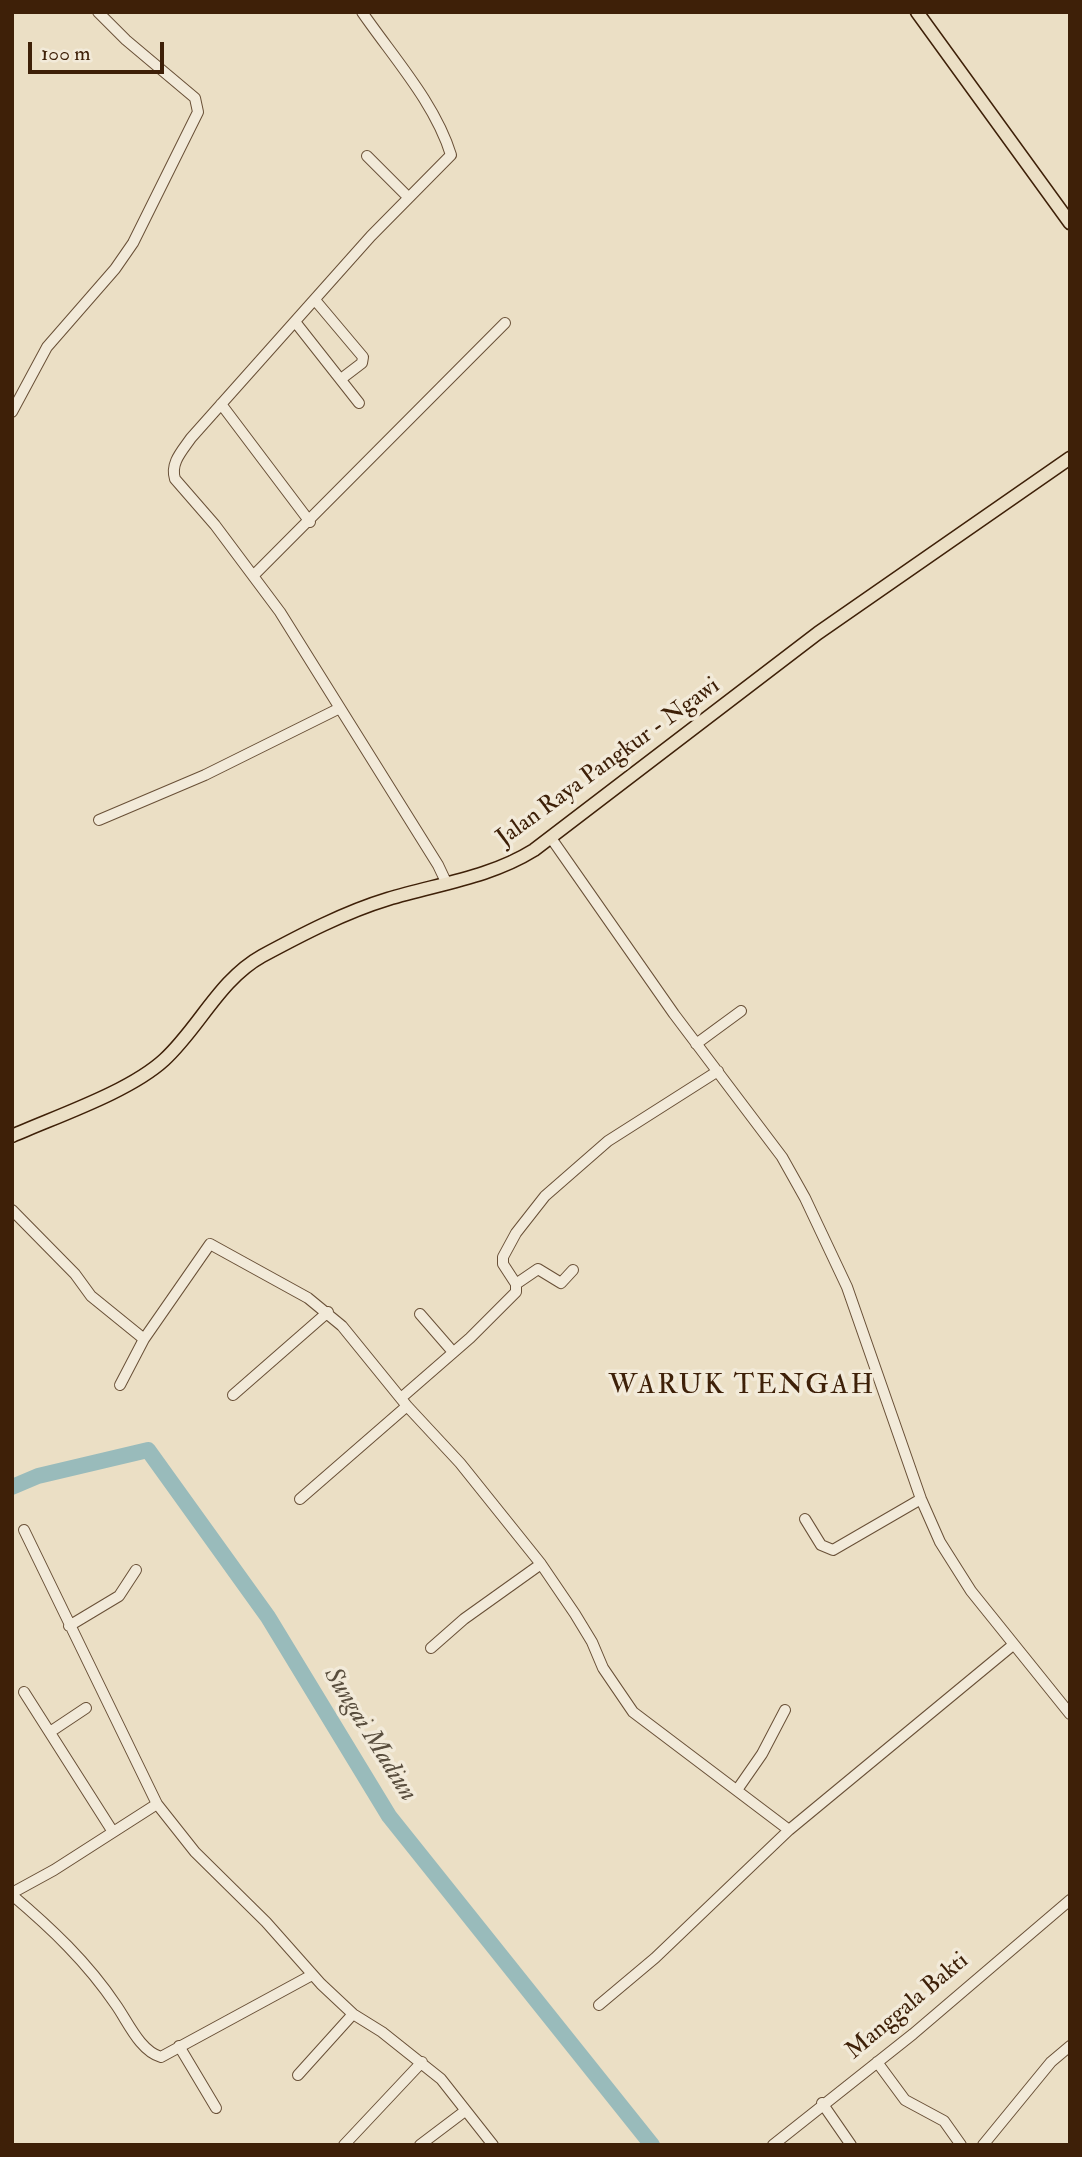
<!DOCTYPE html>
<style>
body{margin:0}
#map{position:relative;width:1082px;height:2157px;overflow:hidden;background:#ebdfc5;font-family:"IM FELL Double Pica",serif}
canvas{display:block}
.frame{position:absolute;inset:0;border:14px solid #3e2008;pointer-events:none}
.scale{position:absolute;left:28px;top:42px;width:136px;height:32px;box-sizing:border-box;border:4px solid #3e2008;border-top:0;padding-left:9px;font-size:21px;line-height:24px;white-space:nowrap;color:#3e2008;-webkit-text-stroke:5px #f2ead9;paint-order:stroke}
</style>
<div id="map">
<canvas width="1082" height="2157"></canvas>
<div class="frame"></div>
<div class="scale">100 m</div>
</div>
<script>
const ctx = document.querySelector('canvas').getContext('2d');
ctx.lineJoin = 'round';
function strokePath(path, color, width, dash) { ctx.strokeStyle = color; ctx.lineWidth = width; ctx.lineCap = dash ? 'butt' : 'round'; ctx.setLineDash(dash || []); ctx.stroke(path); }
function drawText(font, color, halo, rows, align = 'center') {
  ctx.font = font + ' "IM FELL Double Pica",serif'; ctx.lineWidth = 7; ctx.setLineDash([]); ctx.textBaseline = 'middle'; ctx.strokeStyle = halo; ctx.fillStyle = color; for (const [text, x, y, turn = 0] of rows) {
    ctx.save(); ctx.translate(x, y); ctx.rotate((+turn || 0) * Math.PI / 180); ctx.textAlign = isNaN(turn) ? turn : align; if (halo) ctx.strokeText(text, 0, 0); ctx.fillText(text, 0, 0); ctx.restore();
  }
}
strokePath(new Path2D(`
 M12,1487L38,1476L148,1450L268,1617L389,1816L652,2145`), '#9bb', 16);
const minor = new Path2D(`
 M362,12C393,57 435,103 451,155L371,236L191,438C182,451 170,463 175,479L215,525L280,612L438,865L447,884
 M367,156L408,197
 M315,300L363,357L362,363L341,379
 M296,323L359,403
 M221,404L310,522
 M12,412L47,347L115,269L133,243L198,112L195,98L126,40L98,12
 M253,576L505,323
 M99,820L205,775L340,708
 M551,838L674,1014L782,1157L805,1198L847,1287L921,1499L940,1542L971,1591L1070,1714
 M696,1044L741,1011
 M12,1210L75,1274L91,1296L144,1339L210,1244L308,1298L342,1326L407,1406L460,1463L541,1564L575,1614L592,1642L603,1668L633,1712L789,1830
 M516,1284L538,1269L561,1283L573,1270
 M420,1314L453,1352
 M120,1385L144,1339
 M233,1395L328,1312
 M401,1398L470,1338L516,1292V1284L503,1264V1257L516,1233L545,1196L608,1141L718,1071
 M300,1499L407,1406
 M805,1519L821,1545L833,1550L921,1499
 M24,1530L157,1804L195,1852L266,1922L321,1984L353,2014L382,2032L441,2079L493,2145
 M69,1626L119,1596L136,1570
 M431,1648L464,1619L541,1564
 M24,1692L113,1832
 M50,1732L86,1708
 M737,1790L762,1754L785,1710
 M12,1893L54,1870L157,1804
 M12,1895C51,1928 87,1962 116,2005C128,2022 140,2051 161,2057L312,1975
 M599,2005L655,1958L789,1830L1013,1645
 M179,2046L216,2108
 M877,2062L905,2100L944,2121L961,2145
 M298,2075L353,2014
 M822,2103L851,2145
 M344,2145L422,2062
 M420,2145L465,2111
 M773,2145L913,2034L1070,1900
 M983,2145L1051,2062L1070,2046`);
const major = new Path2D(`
 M917,12L1070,223
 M12,1136C57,1116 129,1092 164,1060C199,1028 219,980 262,956C301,935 345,912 388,899C437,884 489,878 534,850L818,633L1070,458`);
strokePath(minor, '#695037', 12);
strokePath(major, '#3e2008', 15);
strokePath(minor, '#f2ead9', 10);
strokePath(major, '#ebdfc5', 12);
drawText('24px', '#3e2008', '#f2ead9', [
 ["Jalan Raya Pangkur - Ngawi",609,763,-36],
 ["Manggala Bakti",908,2007,-40]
]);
drawText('italic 26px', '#594e3e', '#f2ead9', [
 ["Sungai Madiun",369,1735,58]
]);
ctx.letterSpacing = '2px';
drawText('28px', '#3e2008', '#f2ead9', [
 ["WARUK TENGAH",742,1387]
]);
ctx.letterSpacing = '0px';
</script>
